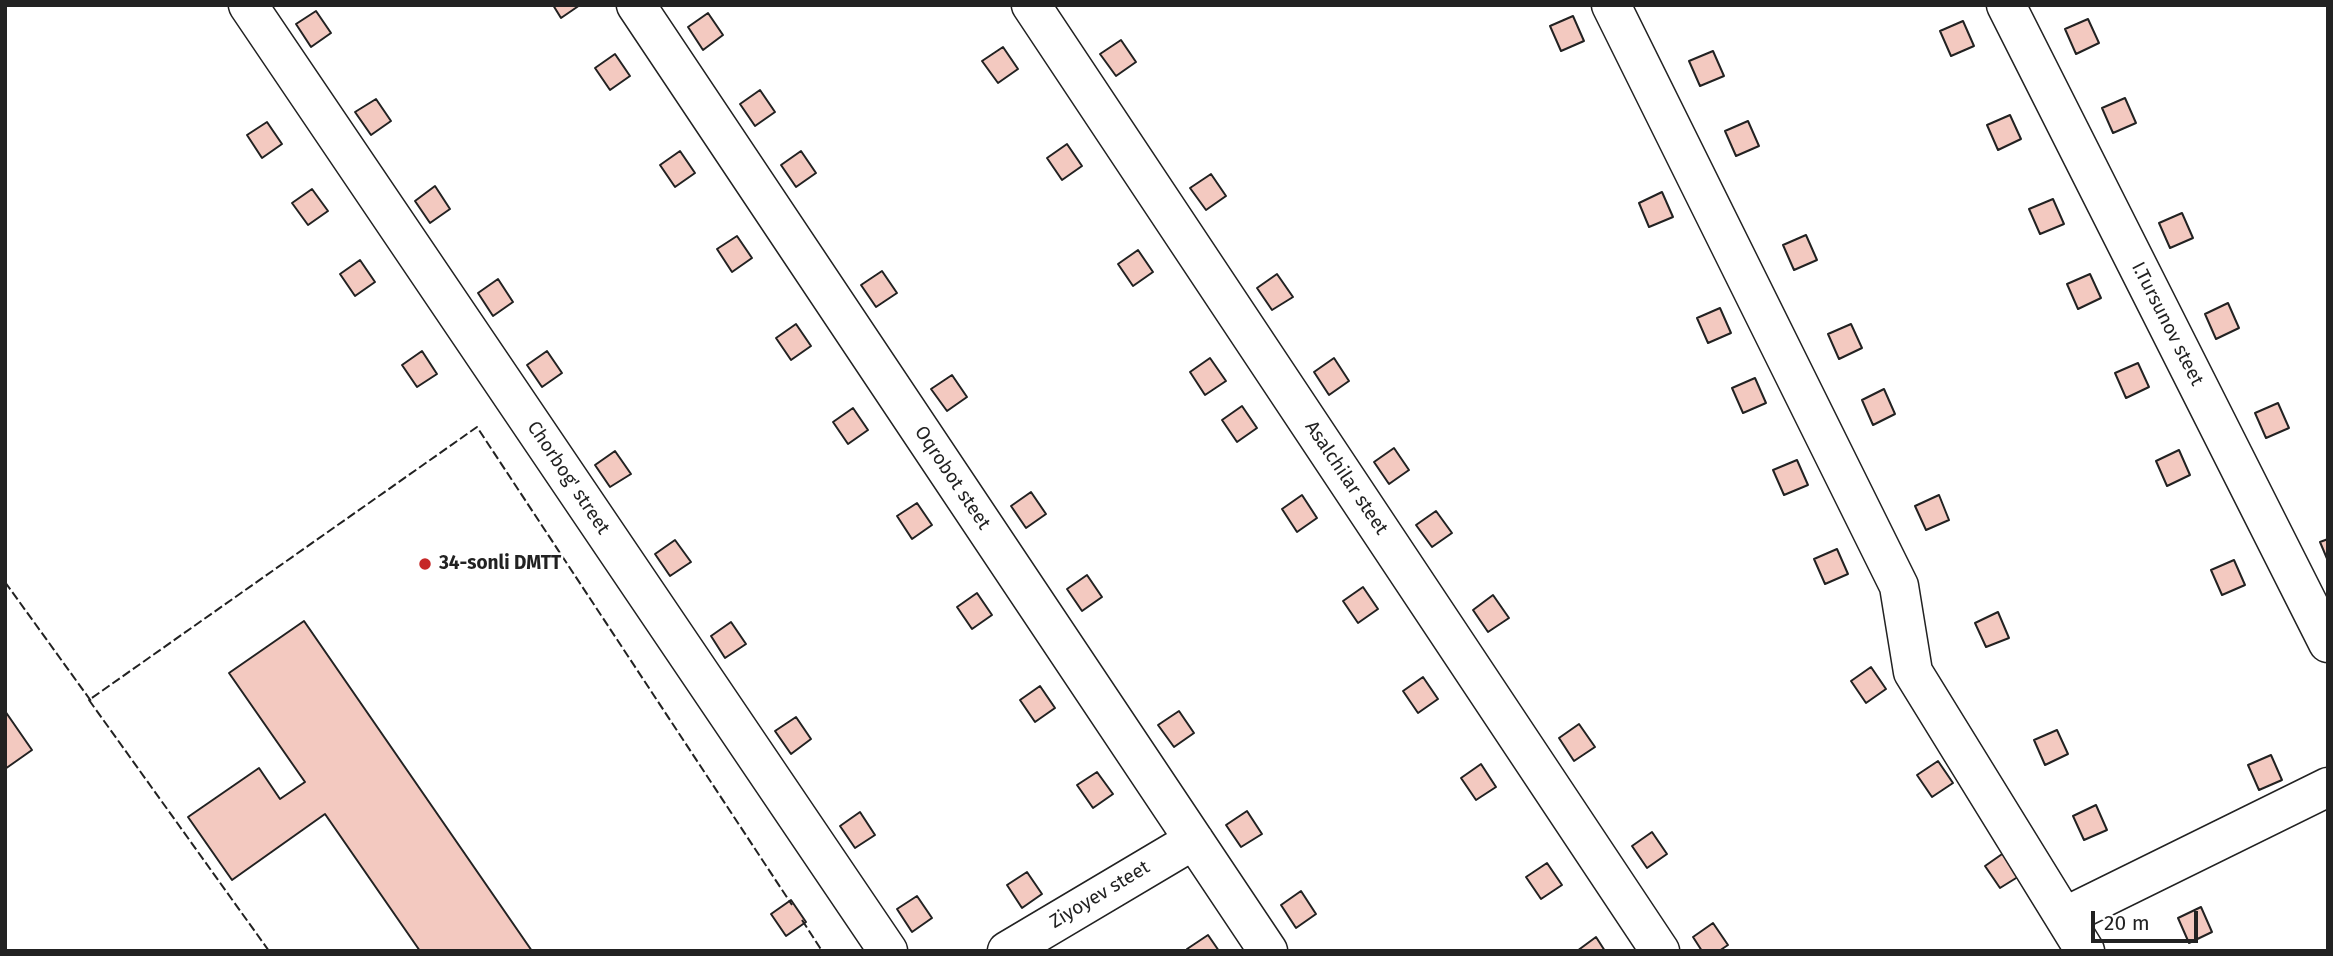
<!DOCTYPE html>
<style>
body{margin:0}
#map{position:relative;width:2333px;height:956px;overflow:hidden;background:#fff;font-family:"Fira Sans",sans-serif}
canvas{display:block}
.frame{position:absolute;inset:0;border:7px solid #222;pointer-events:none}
.scale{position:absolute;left:2091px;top:911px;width:107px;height:32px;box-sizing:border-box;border:4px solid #222;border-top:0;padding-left:9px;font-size:21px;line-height:24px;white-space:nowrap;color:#222;-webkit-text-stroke:5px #fff;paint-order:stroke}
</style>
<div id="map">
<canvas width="2333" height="956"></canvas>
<div class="frame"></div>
<div class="scale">20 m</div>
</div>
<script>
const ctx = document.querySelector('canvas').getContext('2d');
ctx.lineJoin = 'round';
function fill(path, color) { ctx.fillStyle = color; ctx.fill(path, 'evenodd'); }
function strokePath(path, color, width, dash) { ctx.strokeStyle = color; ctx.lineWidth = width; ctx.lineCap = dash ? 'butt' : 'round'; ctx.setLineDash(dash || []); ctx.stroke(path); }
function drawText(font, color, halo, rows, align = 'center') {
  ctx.font = font + ' "Fira Sans",sans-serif'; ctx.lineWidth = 5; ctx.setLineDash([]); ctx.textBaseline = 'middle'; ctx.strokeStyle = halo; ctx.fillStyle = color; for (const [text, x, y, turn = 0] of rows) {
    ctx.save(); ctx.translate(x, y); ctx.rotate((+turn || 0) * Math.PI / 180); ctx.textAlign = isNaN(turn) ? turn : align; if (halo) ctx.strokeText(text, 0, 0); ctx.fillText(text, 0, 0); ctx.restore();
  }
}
const building = new Path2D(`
 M553,5H580L561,18Z
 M316,11L331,33L311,47L296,24Z
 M708,13L723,35L703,50L688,27Z
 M1573,16L1584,41L1561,51L1550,26Z
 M2088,19L2099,43L2076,54L2065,29Z
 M1963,21L1974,46L1951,56L1940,31Z
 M1121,40L1136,62L1116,76L1100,54Z
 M1003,47L1018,69L998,83L982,61Z
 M1713,51L1724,76L1700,86L1689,61Z
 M615,54L630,76L610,90L595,68Z
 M760,90L775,112L755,126L740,104Z
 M2125,98L2136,123L2113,133L2102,108Z
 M376,99L391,121L371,135L355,112Z
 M2010,115L2021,139L1998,150L1987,125Z
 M1748,121L1759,146L1736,156L1725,131Z
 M267,122L282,144L262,158L247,135Z
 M1067,144L1082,166L1062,180L1047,158Z
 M680,151L695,173L675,187L660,165Z
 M801,151L816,173L796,187L781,165Z
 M1211,174L1226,196L1206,210L1190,188Z
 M435,186L450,209L430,223L415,201Z
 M312,189L328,211L308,225L292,203Z
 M1662,192L1673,217L1649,227L1639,203Z
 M2053,199L2064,224L2040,234L2029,209Z
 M2182,213L2193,238L2170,248L2159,223Z
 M1806,235L1817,260L1794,270L1783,245Z
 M737,236L752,258L732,272L717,249Z
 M1138,250L1153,272L1133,286L1118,264Z
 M360,260L375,282L355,296L340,274Z
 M882,271L897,293L876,307L861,285Z
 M1277,274L1293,297L1272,310L1257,288Z
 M2090,274L2101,298L2078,309L2067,284Z
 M498,279L513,302L493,316L478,293Z
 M2228,303L2239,328L2216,339L2205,314Z
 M1720,308L1731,333L1708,343L1697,318Z
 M796,324L811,346L791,360L776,338Z
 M1851,324L1862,348L1839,359L1828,334Z
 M422,351L437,374L417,387L402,365Z
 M547,351L562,373L542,387L527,365Z
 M1210,358L1226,381L1205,395L1190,372Z
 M1334,358L1349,381L1329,395L1314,372Z
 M2138,363L2149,387L2126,398L2115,373Z
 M952,375L967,397L947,411L931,389Z
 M1755,378L1766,403L1743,413L1732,388Z
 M1884,389L1895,414L1873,425L1862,400Z
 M2278,403L2289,428L2266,438L2255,413Z
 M1242,406L1257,428L1237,442L1222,420Z
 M853,408L868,430L848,444L833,422Z
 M1394,448L1409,470L1389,484L1374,462Z
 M2179,450L2190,475L2167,486L2156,461Z
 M615,451L631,474L610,487L595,465Z
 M1797,460L1808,485L1784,495L1773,470Z
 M1031,492L1046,514L1026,528L1011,506Z
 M1302,495L1317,518L1297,532L1282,509Z
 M1939,495L1949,520L1926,530L1915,506Z
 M917,503L932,525L912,539L897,516Z
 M1436,511L1452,533L1432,547L1416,525Z
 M2328,539V561L2320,542Z
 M675,540L691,562L670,576L655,554Z
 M1837,549L1848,574L1825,584L1814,559Z
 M2234,560L2245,585L2222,595L2211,570Z
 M1087,575L1102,597L1082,611L1067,589Z
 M1363,587L1378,609L1358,623L1343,601Z
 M977,593L992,615L972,629L957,607Z
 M1493,595L1509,618L1488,632L1473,610Z
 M1998,612L2009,638L1986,647L1975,623Z
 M304,621L532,951H420L325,814L232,880L188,817L259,768L280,799L305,782L229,673Z
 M731,622L746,644L725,658L711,636Z
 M1871,667L1886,689L1866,703L1851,681Z
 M1423,677L1438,699L1418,713L1403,691Z
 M1040,686L1055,708L1035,722L1020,700Z
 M5,711L32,750L5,769Z
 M1179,711L1194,733L1174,747L1158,725Z
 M796,717L811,739L791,754L775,731Z
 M1579,724L1595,747L1574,761L1559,738Z
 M2057,730L2068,754L2045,765L2034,740Z
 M2271,755L2282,780L2259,790L2248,765Z
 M1938,761L1953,783L1932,797L1917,775Z
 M1481,764L1496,787L1476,800L1461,778Z
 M1097,772L1113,794L1093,808L1077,785Z
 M2096,805L2107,830L2084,840L2073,816Z
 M1247,811L1262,834L1241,847L1226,825Z
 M860,812L875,835L855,848L840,826Z
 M1652,832L1667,854L1647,868L1632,846Z
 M2005,852L2021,875L2000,888L1985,866Z
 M1547,863L1562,885L1541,899L1526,877Z
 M1027,872L1042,894L1022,908L1007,885Z
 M1301,891L1316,914L1296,928L1281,905Z
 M917,896L932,918L912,932L897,909Z
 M791,900L806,922L786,936L771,914Z
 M2201,907L2212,932L2189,943L2178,918Z
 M1713,923L1728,945L1719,951H1702L1693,937Z
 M1208,935L1219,951H1188L1187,949Z
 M1596,937L1605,951H1577Z`);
fill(building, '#f3c9c0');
strokePath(building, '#222', 2);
const minor = new Path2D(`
 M248,5L888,951
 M636,5L1268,951
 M1031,5L1660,951
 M1611,5L1899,586L1913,672L2085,951
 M2006,5L2328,643
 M2064,917L2328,787
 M1007,951L1194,840`);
strokePath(minor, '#222', 41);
strokePath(minor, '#fff', 38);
strokePath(new Path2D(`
 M5,582L91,701
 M802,920L822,951
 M269,951L89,700L477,427L792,905`), '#222', 2, [9, 3.5]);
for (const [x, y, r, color] of [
 [425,564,7,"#c62828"]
]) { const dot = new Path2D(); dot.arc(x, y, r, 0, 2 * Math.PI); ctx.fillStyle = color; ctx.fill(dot); strokePath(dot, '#fff', 2.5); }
drawText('19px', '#222', '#fff', [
 ["I.Tursunov steet",2167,324,63],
 ["Chorbog' street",568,478,56],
 ["Oqrobot steet",952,478,56],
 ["Asalchilar steet",1346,478,56],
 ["Ziyoyev steet",1100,895,-31]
]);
drawText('bold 19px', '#222', '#fff', [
 ["34-sonli DMTT",439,564]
], 'left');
</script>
